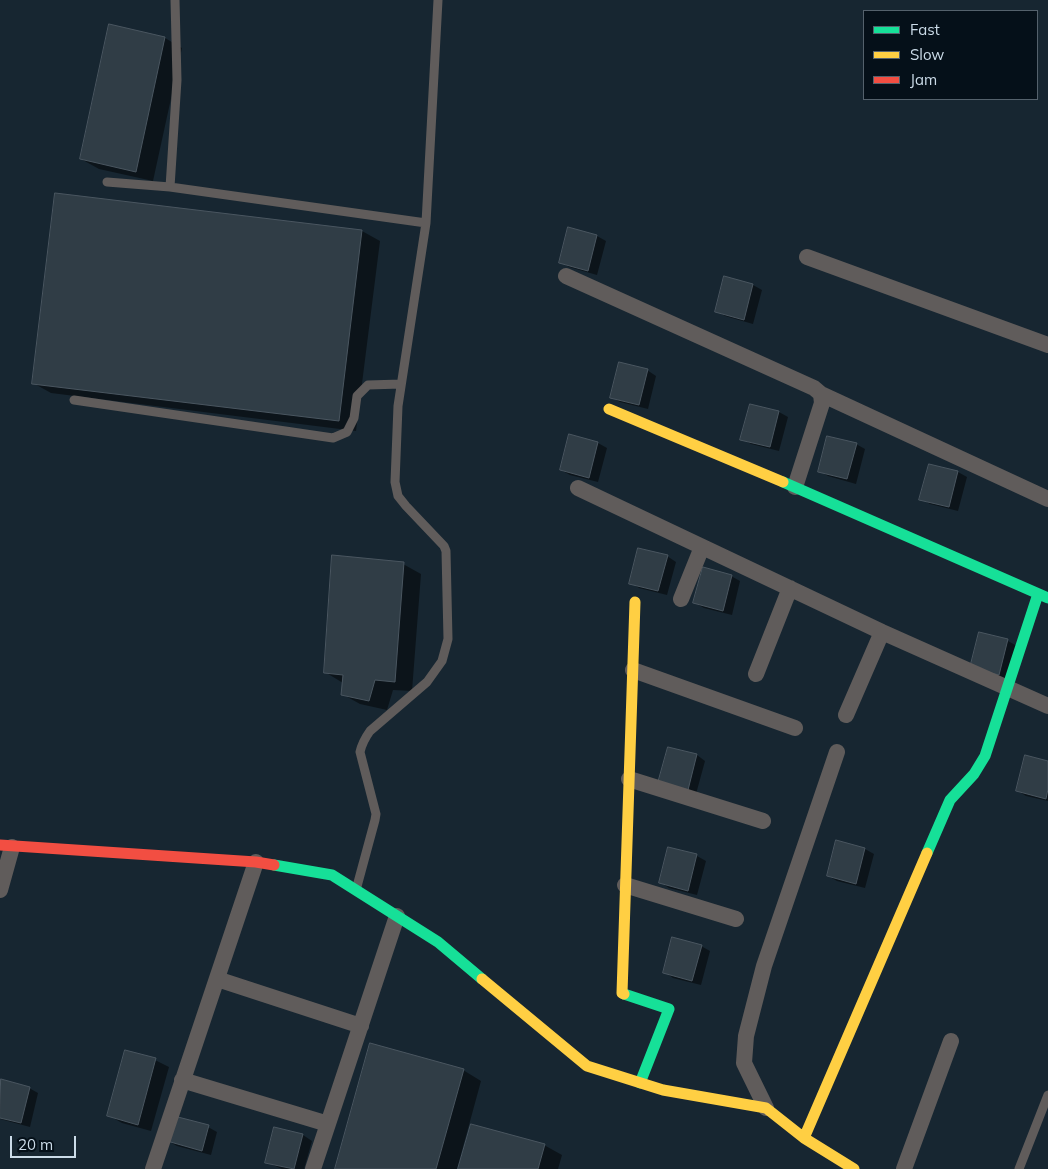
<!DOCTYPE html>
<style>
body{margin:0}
#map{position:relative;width:1048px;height:1169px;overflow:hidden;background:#172631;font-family:Mulish,sans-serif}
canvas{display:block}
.legend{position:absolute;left:863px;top:10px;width:175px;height:90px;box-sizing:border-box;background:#051019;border:1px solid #54616c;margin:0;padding:6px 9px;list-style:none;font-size:15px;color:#cbdbe8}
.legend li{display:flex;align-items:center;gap:10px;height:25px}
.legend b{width:25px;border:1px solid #54616c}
.scale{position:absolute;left:10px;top:1136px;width:66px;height:22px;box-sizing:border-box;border:2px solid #cbdbe8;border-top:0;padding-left:6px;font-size:15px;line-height:18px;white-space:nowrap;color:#cbdbe8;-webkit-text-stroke:4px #051019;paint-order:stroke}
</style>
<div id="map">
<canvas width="1048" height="1169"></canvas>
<ul class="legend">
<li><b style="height:6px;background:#16e098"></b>Fast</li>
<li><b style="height:6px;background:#ffcf43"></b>Slow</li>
<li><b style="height:6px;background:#f24e42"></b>Jam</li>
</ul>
<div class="scale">20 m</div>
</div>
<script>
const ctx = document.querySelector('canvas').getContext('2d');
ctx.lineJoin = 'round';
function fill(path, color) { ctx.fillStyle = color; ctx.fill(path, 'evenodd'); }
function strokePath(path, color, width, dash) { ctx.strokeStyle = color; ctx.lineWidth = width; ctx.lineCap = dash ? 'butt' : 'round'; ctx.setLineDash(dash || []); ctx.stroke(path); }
fill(new Path2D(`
 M165,38L182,48L153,181L99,169L81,159Z
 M569,229L597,236L606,241L597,275L569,267L560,262Z
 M362,231L380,241L356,431L51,393L33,383Z
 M753,285L762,290L753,324L725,316L716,311Z
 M647,370L656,376L648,409L620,402L611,397Z
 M751,405L779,412L788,417L779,451L751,444L742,439Z
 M570,435L598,443L607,448L598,482L570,475L561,470Z
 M856,444L865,449L856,484L828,476L819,471Z
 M958,472L967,477L958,511L930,504L921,499Z
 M667,556L676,562L667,595L639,588L631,583Z
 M403,564L421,574L412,691L393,690L387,710L360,704L342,694L343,683L325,672Z
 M731,576L740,581L732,615L704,608L695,603Z
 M980,633L1008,641L1017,646L1008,679L980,672Z
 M697,755L705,761L696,794L669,787Z
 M1048,762V801L1026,796L1018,791Z
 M837,842L865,849L874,854L865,888L837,881L828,876Z
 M669,848L697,856L706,861L697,895L669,888L660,882Z
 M701,946L710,951L701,985L673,978L665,972Z
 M155,1060L169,1067L151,1131L122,1123L108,1115Z
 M463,1070L481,1081L457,1169H337Z
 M2,1081L29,1088L38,1093L30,1127L0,1119V1087Z
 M208,1127L217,1132L211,1155L177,1146L168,1141Z
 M275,1128L303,1135L312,1141L304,1169H282L266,1162Z
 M544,1145L562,1155L558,1169H460Z`), '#0007');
const building = new Path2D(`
 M109,24L165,37L136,172L80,159Z
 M55,193L362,230L339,421L32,384Z
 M568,227L597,235L588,271L559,263Z
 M724,276L753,284L744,320L715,312Z
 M619,362L648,369L639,405L610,398Z
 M750,404L779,411L770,447L740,440Z
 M569,434L598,442L589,478L560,470Z
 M827,436L857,443L847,479L818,472Z
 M929,464L958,471L949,507L919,500Z
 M638,548L668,555L658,591L629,584Z
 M332,555L404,562L395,682L375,680L369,701L341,695L343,675L324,673Z
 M703,567L732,575L723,611L693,603Z
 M979,632L1008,639L999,675L970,668Z
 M668,747L697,754L688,790L658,783Z
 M1025,755L1048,761V789L1046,799L1016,791Z
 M836,840L865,848L856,884L827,876Z
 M668,847L697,854L688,891L659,883Z
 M672,937L702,945L692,981L663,973Z
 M370,1043L464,1069L436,1169H335Z
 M125,1050L156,1058L138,1125L107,1116Z
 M1,1079L30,1087L21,1123L0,1118Z
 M174,1116L209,1125L202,1151L167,1141Z
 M471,1124L545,1144L538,1169H458Z
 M274,1127L303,1134L294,1169L265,1163Z`);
fill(building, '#303d46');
strokePath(building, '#4a5660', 1);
strokePath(new Path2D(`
 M107,182L170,187L426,223
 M170,187L177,80L175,0
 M74,400L333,438L347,432L354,418L357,396L368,385L401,384
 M356,890L375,820L376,814L360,752C362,743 365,738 370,731L427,682L442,661L448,639L446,551L444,546L406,506L398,496L395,482L398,406L426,223L438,0
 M1019,1169L1048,1095`), '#605c5b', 9);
strokePath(new Path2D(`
 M807,257L1048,345
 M566,276L814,388L821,394L822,403L795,487
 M821,394L1048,499
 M578,488L882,632L1048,706
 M681,599L702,547
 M633,670L795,728
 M756,674L790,588
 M846,715L882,632
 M629,779L763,821
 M625,885L736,919
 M0,890L12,847
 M217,979L361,1026
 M182,1080L328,1124
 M766,1108L744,1063L746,1036L764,966L837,752
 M153,1169L256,862
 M313,1169L397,916
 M904,1169L951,1041`), '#605c5b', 16);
strokePath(new Path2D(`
 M783,482L1048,598
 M927,853L950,800L974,774L985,756L1038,594
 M274,865L332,875L438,942L482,979
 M624,994L669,1009L640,1083`), '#16e098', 11);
strokePath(new Path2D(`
 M609,409L783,482
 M482,979L587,1066L663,1090L766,1108L804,1138L854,1169
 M624,994L622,993L635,602
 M804,1138L927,853`), '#ffcf43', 11);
strokePath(new Path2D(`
 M0,845L256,862L274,865`), '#f24e42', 11);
</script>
